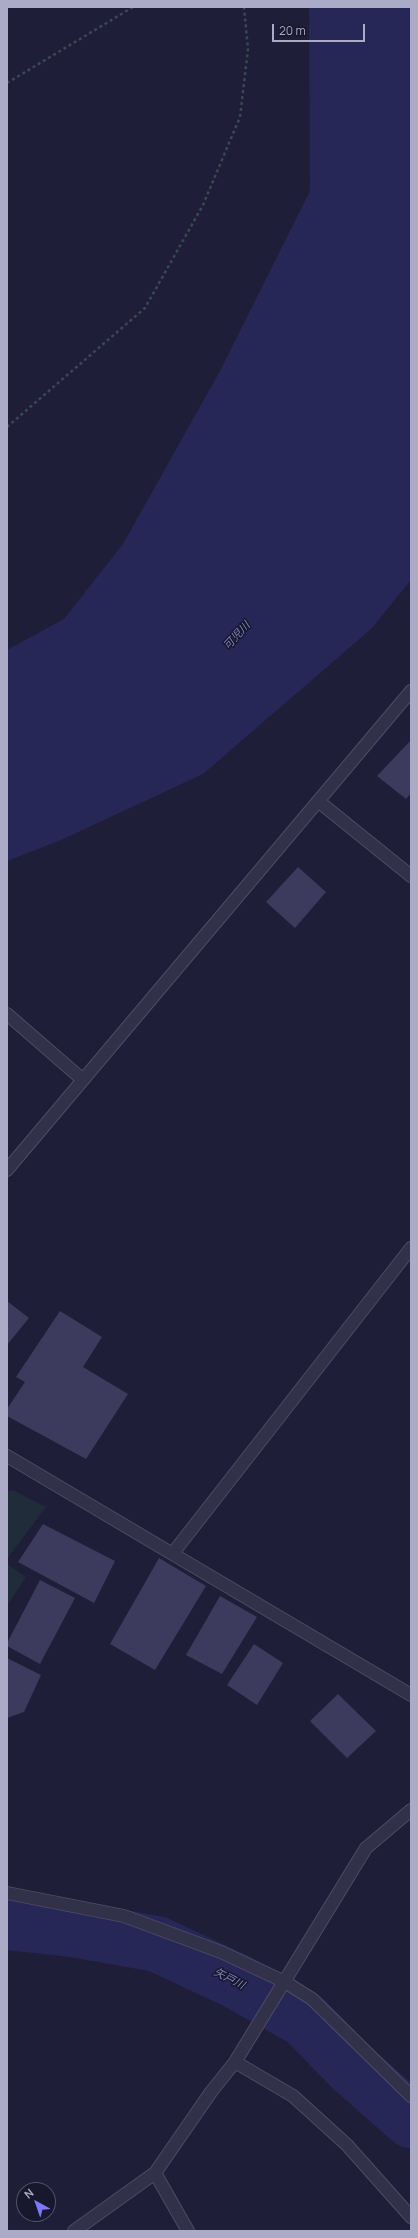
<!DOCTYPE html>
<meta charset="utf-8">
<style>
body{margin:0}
#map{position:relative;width:418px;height:2238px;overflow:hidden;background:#1e1e39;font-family:Manrope,sans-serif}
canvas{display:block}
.frame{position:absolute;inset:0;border:8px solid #acabc7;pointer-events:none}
.north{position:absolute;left:16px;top:2182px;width:40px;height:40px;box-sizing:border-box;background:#17172e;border:1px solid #53526b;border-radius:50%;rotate:320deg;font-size:11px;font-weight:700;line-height:16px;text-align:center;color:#acabc7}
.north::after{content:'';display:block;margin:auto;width:14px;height:18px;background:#7d78ff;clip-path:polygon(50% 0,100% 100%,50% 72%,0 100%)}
.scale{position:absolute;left:272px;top:24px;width:93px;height:18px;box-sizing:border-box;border:2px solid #acabc7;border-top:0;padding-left:5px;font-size:12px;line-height:14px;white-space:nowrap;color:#acabc7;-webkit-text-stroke:3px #17172e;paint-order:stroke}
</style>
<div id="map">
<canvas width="418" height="2238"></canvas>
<div class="frame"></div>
<div class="north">N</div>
<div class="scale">20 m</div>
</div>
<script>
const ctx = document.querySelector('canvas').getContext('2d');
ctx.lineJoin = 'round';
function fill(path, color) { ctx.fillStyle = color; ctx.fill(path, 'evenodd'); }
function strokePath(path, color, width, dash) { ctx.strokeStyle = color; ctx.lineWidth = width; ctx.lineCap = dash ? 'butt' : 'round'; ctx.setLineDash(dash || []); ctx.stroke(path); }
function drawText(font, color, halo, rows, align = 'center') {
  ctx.font = font + ' Manrope,"Noto Sans JP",sans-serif'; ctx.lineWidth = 3; ctx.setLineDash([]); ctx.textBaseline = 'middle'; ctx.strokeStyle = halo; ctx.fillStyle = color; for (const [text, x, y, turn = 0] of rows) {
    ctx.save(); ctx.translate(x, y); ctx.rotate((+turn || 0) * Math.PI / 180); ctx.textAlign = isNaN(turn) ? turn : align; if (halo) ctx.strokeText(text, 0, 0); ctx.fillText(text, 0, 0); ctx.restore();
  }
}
fill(new Path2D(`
 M13,1490L46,1507L7,1559V1492Z
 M7,1564L26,1577L7,1606Z`), '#202c3a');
fill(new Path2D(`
 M309,7H411V580L371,629L203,774L61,840L7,861V650L64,619L123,544L220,371L310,191Z`), '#272757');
strokePath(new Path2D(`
 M7,1922L72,1929L157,1944L236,1981L304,2019L353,2069L411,2120`), '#272757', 56);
fill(new Path2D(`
 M411,740V793L406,799L377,776Z
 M298,867L326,892L295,928L266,902Z
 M7,1301L29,1318L7,1345Z
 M60,1311L102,1337L83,1367L128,1394L86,1459L7,1416V1409L25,1382L16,1377Z
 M43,1524L115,1561L94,1603L18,1562Z
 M159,1558L206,1586L155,1670L110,1644Z
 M40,1580L75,1598L40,1664L7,1646V1643Z
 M220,1596L257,1617L222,1674L186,1655Z
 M254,1644L283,1663L257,1705L227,1685Z
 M7,1658L41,1675L24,1712L7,1718Z
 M338,1694L376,1731L347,1758L310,1721Z`), '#3c3b5d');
const minor = new Path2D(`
 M318,801L411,876
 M7,1014L83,1080
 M7,1170L411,691
 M7,1456L411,1695
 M173,1553L411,1248
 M7,1893L124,1916L221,1952L285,1982L312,1999L411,2096
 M235,2062L293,2096L347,2145L411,2217
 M155,2173L188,2231
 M74,2231L155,2173L211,2092L235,2062L366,1848L411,1810`);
strokePath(minor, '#4c4c65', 14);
strokePath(new Path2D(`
 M7,83L133,7
 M7,427L145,308L203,205L240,117L248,49L244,7`), '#3a4755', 2.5, [3, 3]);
strokePath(minor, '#32314a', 12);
drawText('italic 11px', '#8080bb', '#17172e', [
 ["可児川",237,636,-47],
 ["矢戸川",229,1979,27]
]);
</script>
